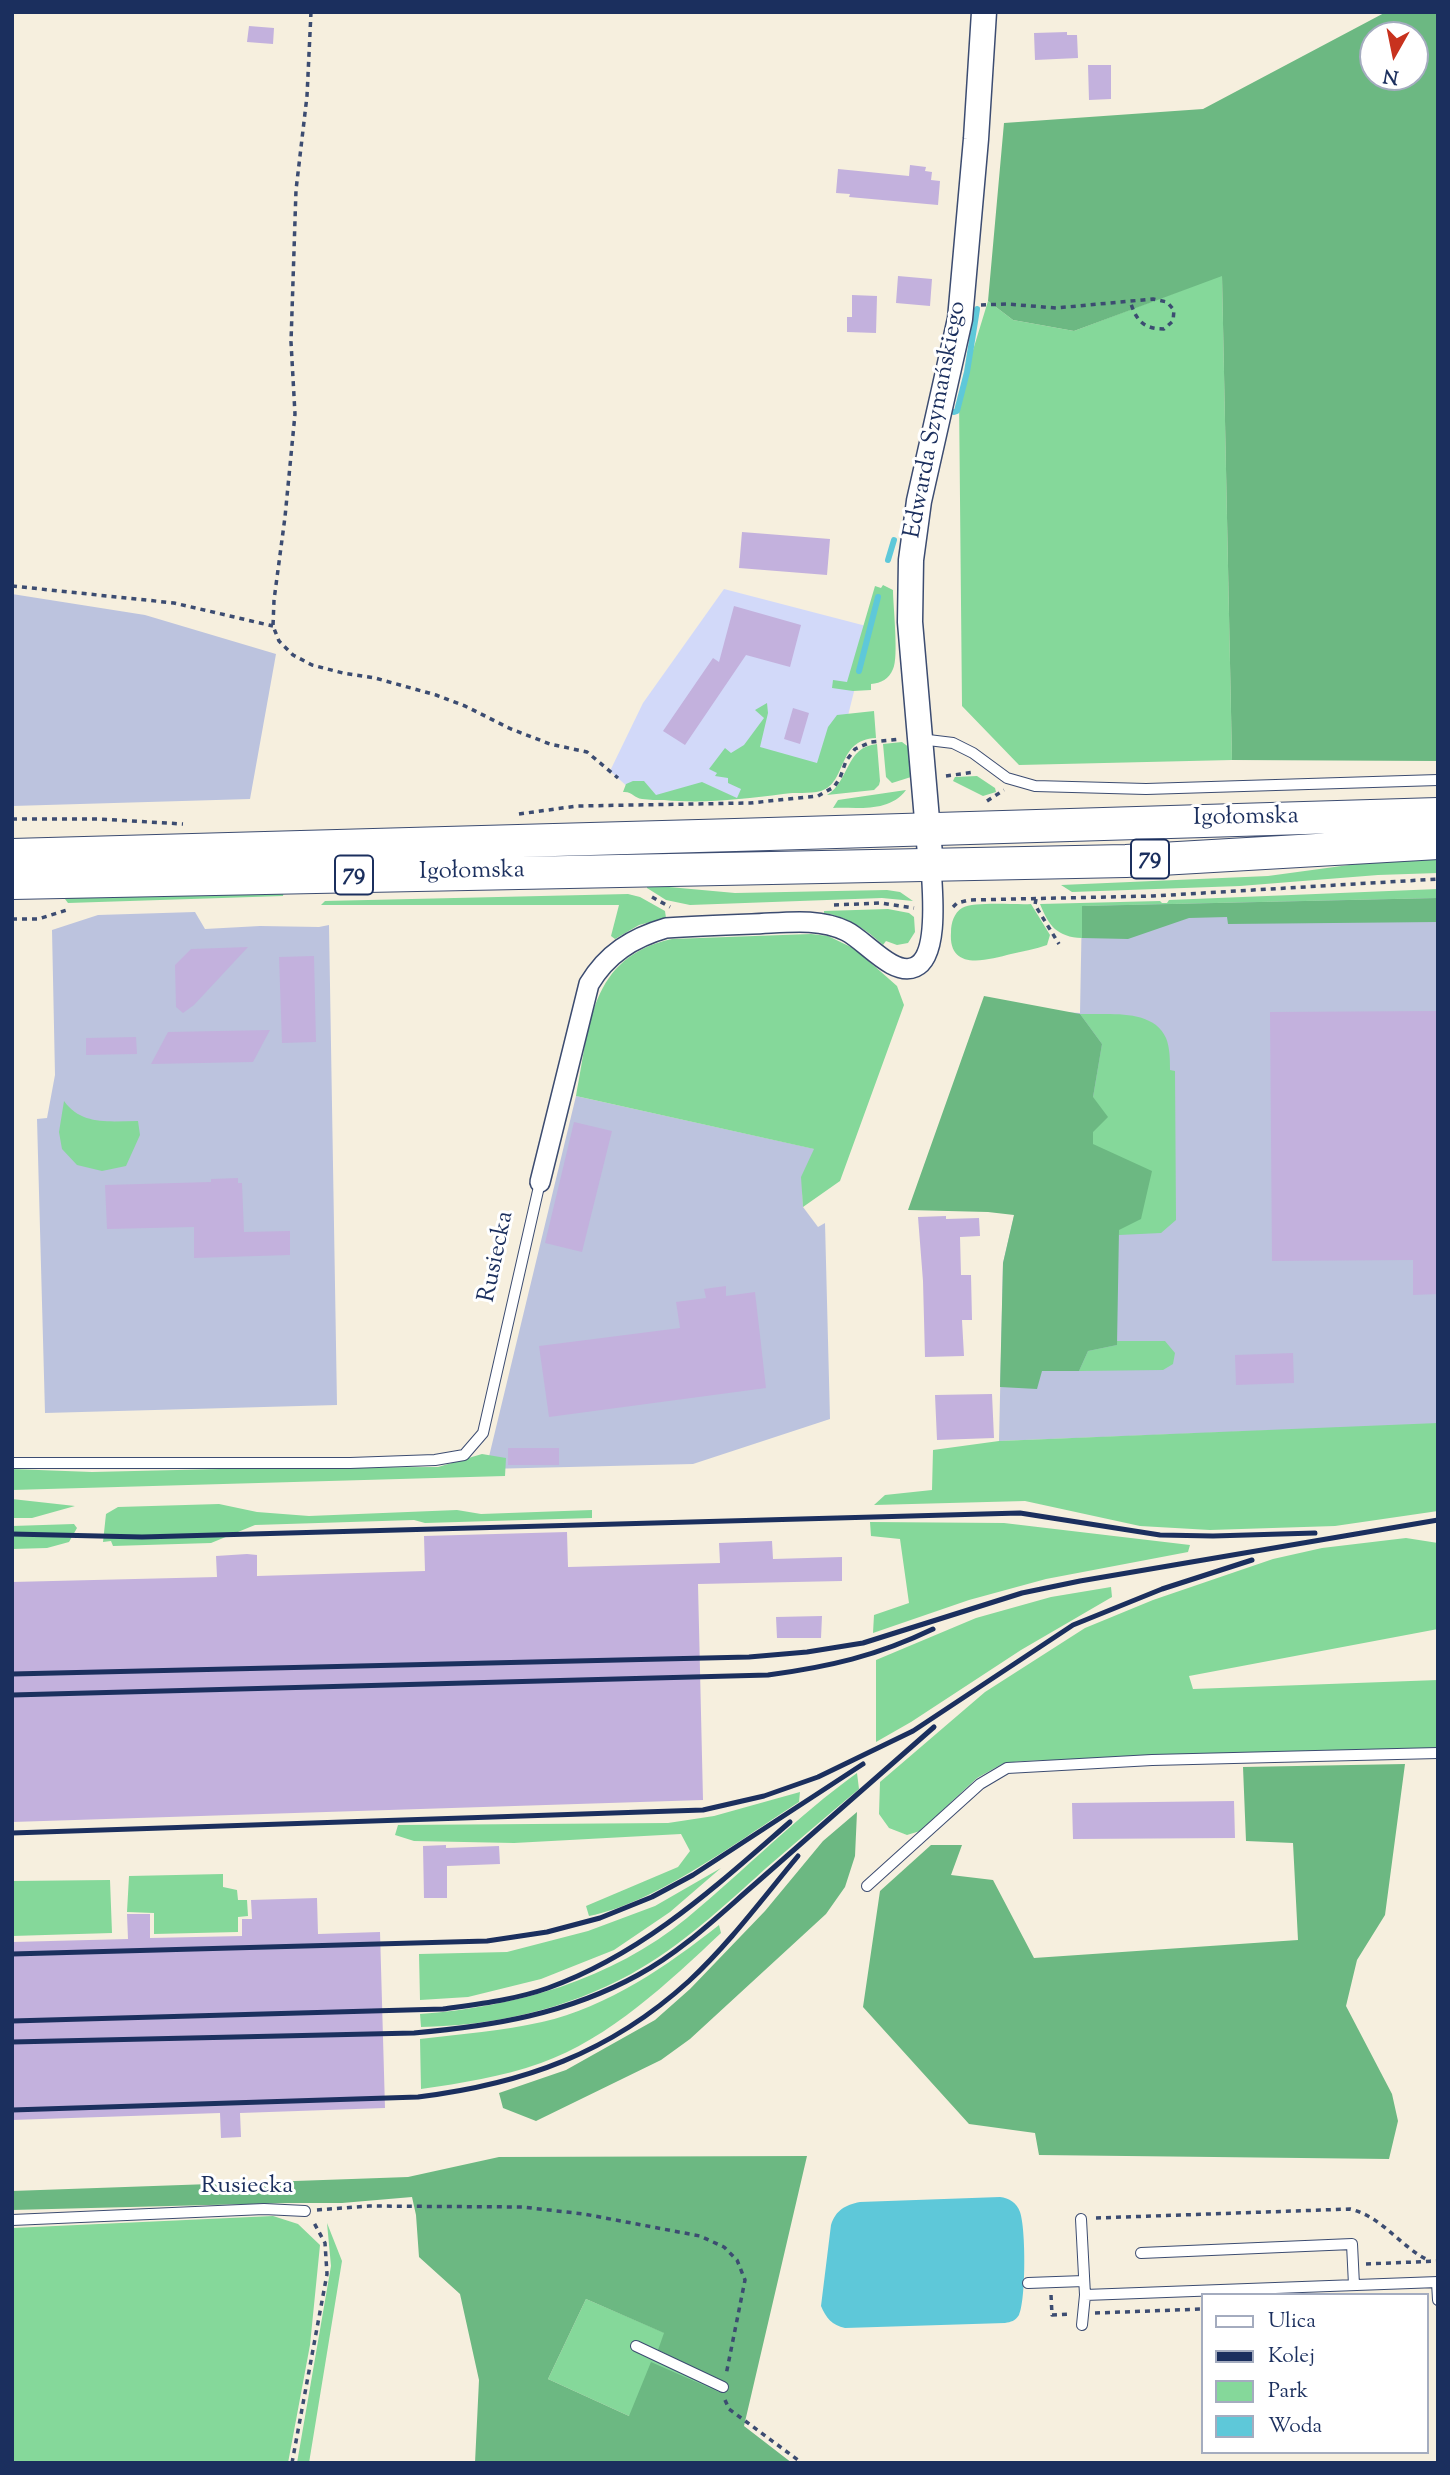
<!DOCTYPE html>
<meta charset="utf-8">
<style>
body{margin:0}
#map{position:relative;width:1450px;height:2475px;overflow:hidden;background:#f6efde;font-family:"Sorts Mill Goudy",serif}
canvas{display:block}
.frame{position:absolute;inset:0;border:14px solid #1b2f5e;pointer-events:none}
.legend{position:absolute;left:1201px;top:2293px;width:228px;height:161px;box-sizing:border-box;background:#fff;border:2px solid #a4acbf;margin:0;padding:9px 12px;list-style:none;font-size:21px;color:#1b2f5e}
.legend li{display:flex;align-items:center;gap:14px;height:35px}
.legend b{width:35px;border:2px solid #a4acbf}
.north{position:absolute;left:1359px;top:21px;width:70px;height:70px;box-sizing:border-box;background:#fff;border:2px solid #a4acbf;border-radius:50%;rotate:189deg;font-size:19px;font-weight:700;line-height:28px;text-align:center;color:#1b2f5e}
.north::after{content:'';display:block;margin:auto;width:24px;height:32px;background:#c8321e;clip-path:polygon(50% 0,100% 100%,50% 72%,0 100%)}
</style>
<div id="map">
<canvas width="1450" height="2475"></canvas>
<div class="frame"></div>
<ul class="legend">
<li><b style="height:9px;background:#fff"></b>Ulica</li>
<li><b style="height:9px;background:#1b2f5e"></b>Kolej</li>
<li><b style="height:19px;background:#85d89a"></b>Park</li>
<li><b style="height:19px;background:#5ec8d9"></b>Woda</li>
</ul>
<div class="north">N</div>
</div>
<script>
const ctx = document.querySelector('canvas').getContext('2d');
ctx.lineJoin = 'round';
function fill(path, color) { ctx.fillStyle = color; ctx.fill(path, 'evenodd'); }
function strokePath(path, color, width, dash) { ctx.strokeStyle = color; ctx.lineWidth = width; ctx.lineCap = dash ? 'butt' : 'round'; ctx.setLineDash(dash || []); ctx.stroke(path); }
function drawText(font, color, halo, rows, align = 'center') {
  ctx.font = font + ' "Sorts Mill Goudy",serif'; ctx.lineWidth = 6; ctx.setLineDash([]); ctx.textBaseline = 'middle'; ctx.strokeStyle = halo; ctx.fillStyle = color; for (const [text, x, y, turn = 0] of rows) {
    ctx.save(); ctx.translate(x, y); ctx.rotate((+turn || 0) * Math.PI / 180); ctx.textAlign = isNaN(turn) ? turn : align; if (halo) ctx.strokeText(text, 0, 0); ctx.fillText(text, 0, 0); ctx.restore();
  }
}
fill(new Path2D(`
 M724,589L870,627L832,780L739,799L639,797L610,771L643,703Z`), '#d2d9f9');
fill(new Path2D(`
 M12,594L145,615L276,654L250,799L12,806Z
 M1438,898V1424L999,1441L1003,1263L1062,1012L1080,1013L1082,906Z
 M195,912L205,929L260,926L319,927L329,925L337,1405L45,1413L37,1119L47,1118L55,1075L52,930L98,915Z
 M576,1096L815,1149L802,1177L803,1207L818,1227L825,1223L830,1419L693,1464L486,1469Z`), '#bcc3de');
fill(new Path2D(`
 M1222,275L1232,760L1019,765L962,706L959,396L988,301L1013,320L1074,331Z
 M883,585L893,590C893,606 899,658 893,669C889,679 881,683 871,684V690L853,691L832,688L833,680L847,682L875,586L881,588Z
 M767,703L768,713L760,747L817,763L828,727L837,715L874,711L876,738C836,740 848,782 821,791C809,794 795,792 783,794C744,799 703,804 664,800C657,800 649,800 642,799C634,798 632,791 623,792L626,784L633,781H644L656,795L702,782L737,798L741,789L728,783V778L715,776L717,773L709,769L725,748L731,753L744,745L764,718L755,710Z
 M902,742L910,748L911,777L892,783L886,777L883,744Z
 M877,744L880,781L879,785L874,790L827,795C850,781 845,747 877,744Z
 M977,776L995,788L996,792L983,796L953,781L955,777Z
 M906,790C889,813 858,807 833,808L838,800Z
 M1438,858V873L1378,875L1240,886L1072,892L1061,885L1268,876L1371,862Z
 M647,885L735,893L887,890L900,892L913,901L882,898L690,905L666,900L647,888Z
 M1438,889V898L1083,906L1082,938C1057,937 1049,926 1040,904L1160,901L1162,903H1167L1169,900Z
 M284,890L283,896L68,903L62,895Z
 M628,894L640,897L665,911L666,918L639,925L615,939L611,936L619,905H321L325,901Z
 M1031,904L1050,935L1047,945C1036,949 1023,951 1011,954C987,960 948,972 951,932C951,923 954,913 962,908C975,901 1015,905 1031,904Z
 M888,909L909,913L914,917L915,932L908,943L897,945L886,941L883,945C866,929 847,917 824,913V911Z
 M811,934L828,936L855,949L897,986L904,1005L840,1181L803,1207L801,1177L814,1149L576,1096C590,1026 589,957 672,939Z
 M1080,1014C1107,1015 1153,1008 1166,1038C1170,1048 1170,1060 1170,1070L1175,1071L1176,1220L1161,1233L1119,1235L1093,1144V1097L1102,1044Z
 M64,1101C82,1126 110,1121 138,1121L140,1135L126,1166L102,1171L77,1165L62,1149L59,1132Z
 M1117,1341H1165L1175,1353L1173,1364L1163,1370L1079,1371L1088,1351L1117,1345Z
 M1438,1423V1511L1335,1526L1210,1530L1140,1526L1025,1501L874,1505L885,1495L932,1490L933,1450L999,1441Z
 M482,1454L506,1458L505,1476L12,1490V1469L92,1472L262,1468L438,1467Z
 M12,1499L75,1506L32,1518H12Z
 M219,1504L257,1512L309,1516L457,1510L481,1514L592,1510V1518L425,1523L414,1520L255,1525L211,1543L113,1546L111,1541L103,1542L106,1514L118,1507Z
 M870,1522L1004,1523L1190,1545L1188,1552L1046,1579L969,1600L873,1633L874,1615L909,1603L900,1539L871,1536Z
 M74,1524L77,1528L69,1542L47,1548L12,1549V1526Z
 M1406,1538L1438,1543V1629L1189,1676L1193,1689L1438,1680V1748L1023,1761L1004,1763L977,1778L920,1831L907,1835L889,1828L879,1814L880,1782L985,1692L1085,1628L1153,1600L1273,1559L1322,1548Z
 M1111,1587L1112,1597L1021,1650L911,1722L876,1742V1660L976,1618L1051,1597Z
 M857,1773L859,1789C827,1816 796,1842 765,1869C723,1907 681,1946 631,1974C567,2009 493,2026 421,2027L420,2014C516,2007 611,1980 687,1918C744,1871 797,1816 857,1773Z
 M800,1792L799,1802C741,1839 656,1903 589,1916L586,1906L678,1867L690,1851L681,1834L514,1843L414,1841L395,1835L398,1825L668,1823L714,1816Z
 M721,1868L670,1912L614,1950L541,1979L468,1997L420,2000L419,1954L507,1952L588,1931L655,1906Z
 M223,1874V1887L237,1890L238,1900H247L248,1916L238,1917V1932L154,1934V1913L127,1912L129,1876Z
 M110,1880L112,1933L12,1936V1881Z
 M719,1925L721,1933C670,1981 609,2039 541,2063C501,2077 462,2083 421,2089L420,2039C461,2034 503,2031 542,2022C608,2007 667,1966 719,1925Z
 M273,2216L298,2224L320,2245L310,2345L288,2463H12V2228Z
 M327,2223L342,2261L309,2463H297L331,2266Z
 M586,2299L665,2333L659,2350L722,2381L719,2392L629,2416L548,2379Z`), '#85d89a');
fill(new Path2D(`
 M1386,12H1438V761L1232,760L1222,276L1074,331L1013,320L988,301L1004,123L1203,109ZM1415,35V77H1373V35Z
 M1438,898V922L1228,924L1227,917L1189,918L1128,939L1082,938V906Z
 M984,996L1080,1014L1102,1044L1093,1097L1108,1117L1093,1132V1144L1152,1171L1141,1219L1119,1230L1117,1345L1088,1351L1079,1371H1042L1037,1389L1000,1387L1003,1263L1014,1215L988,1212L908,1210Z
 M1405,1764L1385,1915L1357,1960L1346,2006L1392,2094L1398,2121L1389,2159L1039,2155L1035,2133L969,2124L863,2007L880,1891L931,1845H962L951,1875L993,1880L1034,1958L1298,1940L1293,1843L1246,1841L1243,1767Z
 M857,1812L855,1856L845,1887L826,1914L690,2039L661,2060L536,2121L503,2108L499,2093L566,2070L655,2020L690,1989L765,1911L823,1841Z
 M807,2156L744,2426L792,2463H475L479,2380L460,2294L419,2257L416,2215L412,2197L342,2203H288L12,2210V2191L408,2177L499,2157ZM586,2299L664,2333L658,2350L721,2381L719,2392L651,2362L629,2416L548,2379Z`), '#6cb882');
fill(new Path2D(`
 M1000,2197C1009,2198 1017,2203 1020,2212C1026,2229 1026,2301 1019,2315C1015,2321 1011,2322 1005,2323L845,2328C832,2325 826,2318 821,2306L831,2225C836,2210 845,2205 860,2202Z`), '#5ec8d9');
strokePath(new Path2D(`
 M954,412L957,411L967,372L977,309
 M888,560L894,540
 M859,671L878,597`), '#5ec8d9', 6);
fill(new Path2D(`
 M249,26L274,28L273,44L247,42Z
 M1067,32V35H1077L1078,58L1035,60L1034,33Z
 M1088,65H1111V99L1089,100Z
 M910,165L926,167L925,171L932,172L931,180L940,181L938,205L849,197L850,194L836,193L838,169L909,176Z
 M898,276L932,279L930,306L896,303Z
 M852,295L877,296L876,333L847,332V317H852Z
 M742,532L830,539L827,575L739,568Z
 M734,606L801,625L790,667L746,655L685,745L663,731L713,658L719,662Z
 M793,708L809,713L800,744L784,739Z
 M248,947L194,1005L183,1013L176,1007L175,965L191,949Z
 M314,956L316,1042L282,1043L279,957Z
 M1438,1011V1294L1413,1295V1260L1272,1261L1270,1012Z
 M270,1030L253,1062L151,1064L168,1032Z
 M136,1037L137,1054L86,1055V1038Z
 M574,1122L612,1131L582,1252L545,1243Z
 M238,1178V1183H242L244,1232L290,1231V1255L194,1258V1227L107,1229L105,1185L211,1182V1179Z
 M946,1216V1219L979,1218L980,1236L960,1237L961,1275H971L972,1320H962L964,1356L925,1357L923,1281L918,1217Z
 M726,1286V1296L755,1292L766,1388L549,1417L539,1346L680,1328L676,1302L706,1298L704,1289Z
 M1293,1353L1294,1383L1236,1385L1235,1355Z
 M992,1394L994,1438L937,1440L935,1395Z
 M508,1448H559V1465H508Z
 M567,1532L568,1567L720,1563L719,1543L772,1541L773,1559L842,1557V1581L698,1584L703,1800L12,1822V1582L217,1577L216,1556L247,1554L257,1555V1576L425,1571L424,1536Z
 M822,1616L821,1638H777L776,1617Z
 M1234,1801L1235,1838L1073,1839L1072,1803Z
 M446,1845V1848L499,1846L500,1864L447,1866V1898H424L423,1846Z
 M317,1898L318,1934L380,1932L385,2108L240,2113L241,2137L221,2138L220,2113L12,2120V1942L128,1939L127,1914H150V1938L242,1936V1919H252L251,1900Z`), '#c3b1dd');
const service = new Path2D(`
 M920,739L953,743L973,753L1007,778L1035,786L1146,789L1438,780
 M12,1463H350L435,1460L464,1455L483,1433L540,1182
 M867,1886L980,1784L1007,1768L1152,1760L1438,1753
 M1081,2219L1085,2295L1438,2282
 M12,2220L264,2209L305,2211
 M1141,2253L1352,2244L1354,2285
 M1437,2282L1438,2300
 M1028,2283L1084,2281
 M1082,2325L1085,2295
 M636,2346L723,2387`);
const minor = new Path2D(`
 M540,1182L589,984C607,954 632,938 666,928C695,926 723,925 752,924C783,923 818,917 846,931C865,940 893,977 915,967C940,956 932,888 931,866`);
const tertiary = new Path2D(`
 M931,866L910,622L911,560L919,501L960,319L976,139L984,12`);
const primary = new Path2D(`
 M12,855C487,844 963,827 1438,814
 M12,883L1126,861L1438,843`);
strokePath(service, '#3c4c71', 12);
strokePath(minor, '#3c4c71', 22);
strokePath(tertiary, '#3c4c71', 27);
strokePath(primary, '#3c4c71', 34);
strokePath(new Path2D(`
 M311,12L307,96L296,190L291,342L295,414L285,517L274,600L273,626L279,641L293,655L312,665L343,673L375,678L436,695L465,706L511,729L550,744L587,752L618,778
 M981,305L1007,304L1056,308L1153,299L1167,302L1174,310L1173,321L1164,329C1143,329 1136,320 1130,301
 M12,586L174,603L273,626
 M946,776L975,772
 M987,801L1004,790
 M519,814L577,806L750,803L818,796L834,787L840,778L846,761L855,749L871,742L900,739
 M12,819H98L183,824
 M652,897L670,907
 M1036,899L1035,905L1059,944
 M834,905L881,903L914,908
 M953,907L957,903L969,900L1153,896L1438,879
 M12,919H38L70,909
 M317,2210L369,2206L522,2207L584,2214L700,2236L724,2247L737,2260L745,2280L726,2375
 M1096,2218L1350,2209C1382,2216 1401,2248 1430,2261
 M1366,2264L1438,2261
 M1051,2295L1052,2315L1070,2314
 M1095,2313L1203,2309
 M725,2400L729,2409L802,2463
 M292,2463L327,2274L325,2243L313,2221`), '#3c4c71', 3.5, [5, 5]);
strokePath(service, '#fff', 10);
strokePath(minor, '#fff', 19);
strokePath(tertiary, '#fff', 24);
strokePath(primary, '#fff', 32);
strokePath(new Path2D(`
 M12,1534L142,1537L1020,1513L1160,1535L1213,1536L1315,1533
 M12,1674L749,1657L807,1652L863,1643L1022,1593L1080,1581L1438,1520
 M12,1695L768,1675C828,1667 877,1656 933,1629
 M12,1833L703,1810L764,1796L818,1777L913,1731L1073,1625L1162,1589L1252,1560
 M12,1954L487,1941L547,1932L600,1918L652,1897L693,1875L863,1764
 M12,2021L443,2009C478,2004 514,2000 548,1988C643,1954 715,1887 790,1822
 M12,2042L414,2033C493,2026 567,2014 638,1975C681,1952 718,1916 755,1884C815,1832 874,1779 934,1727
 M12,2110L418,2097C523,2084 610,2053 689,1981C729,1944 763,1898 798,1856`), '#1b2f5e', 5);
for (const [x, y, w] of [
 [1150,859,38],
 [354,875,38]
]) { const box = new Path2D(); box.roundRect(x - w / 2, y - 19.5, w, 39, 5); ctx.fillStyle = '#fff'; ctx.fill(box); strokePath(box, '#1b2f5e', 2); }
drawText('bold 23px', '#1b2f5e', null, [
 ["79",1150,859],
 ["79",354,875]
]);
drawText('24px', '#1b2f5e', '#fff', [
 ["Edwarda Szymańskiego",937,420,-79],
 ["Igołomska",1246,819,-1],
 ["Igołomska",472,873,-1],
 ["Rusiecka",498,1257,-78],
 ["Rusiecka",247,2188]
]);
</script>
